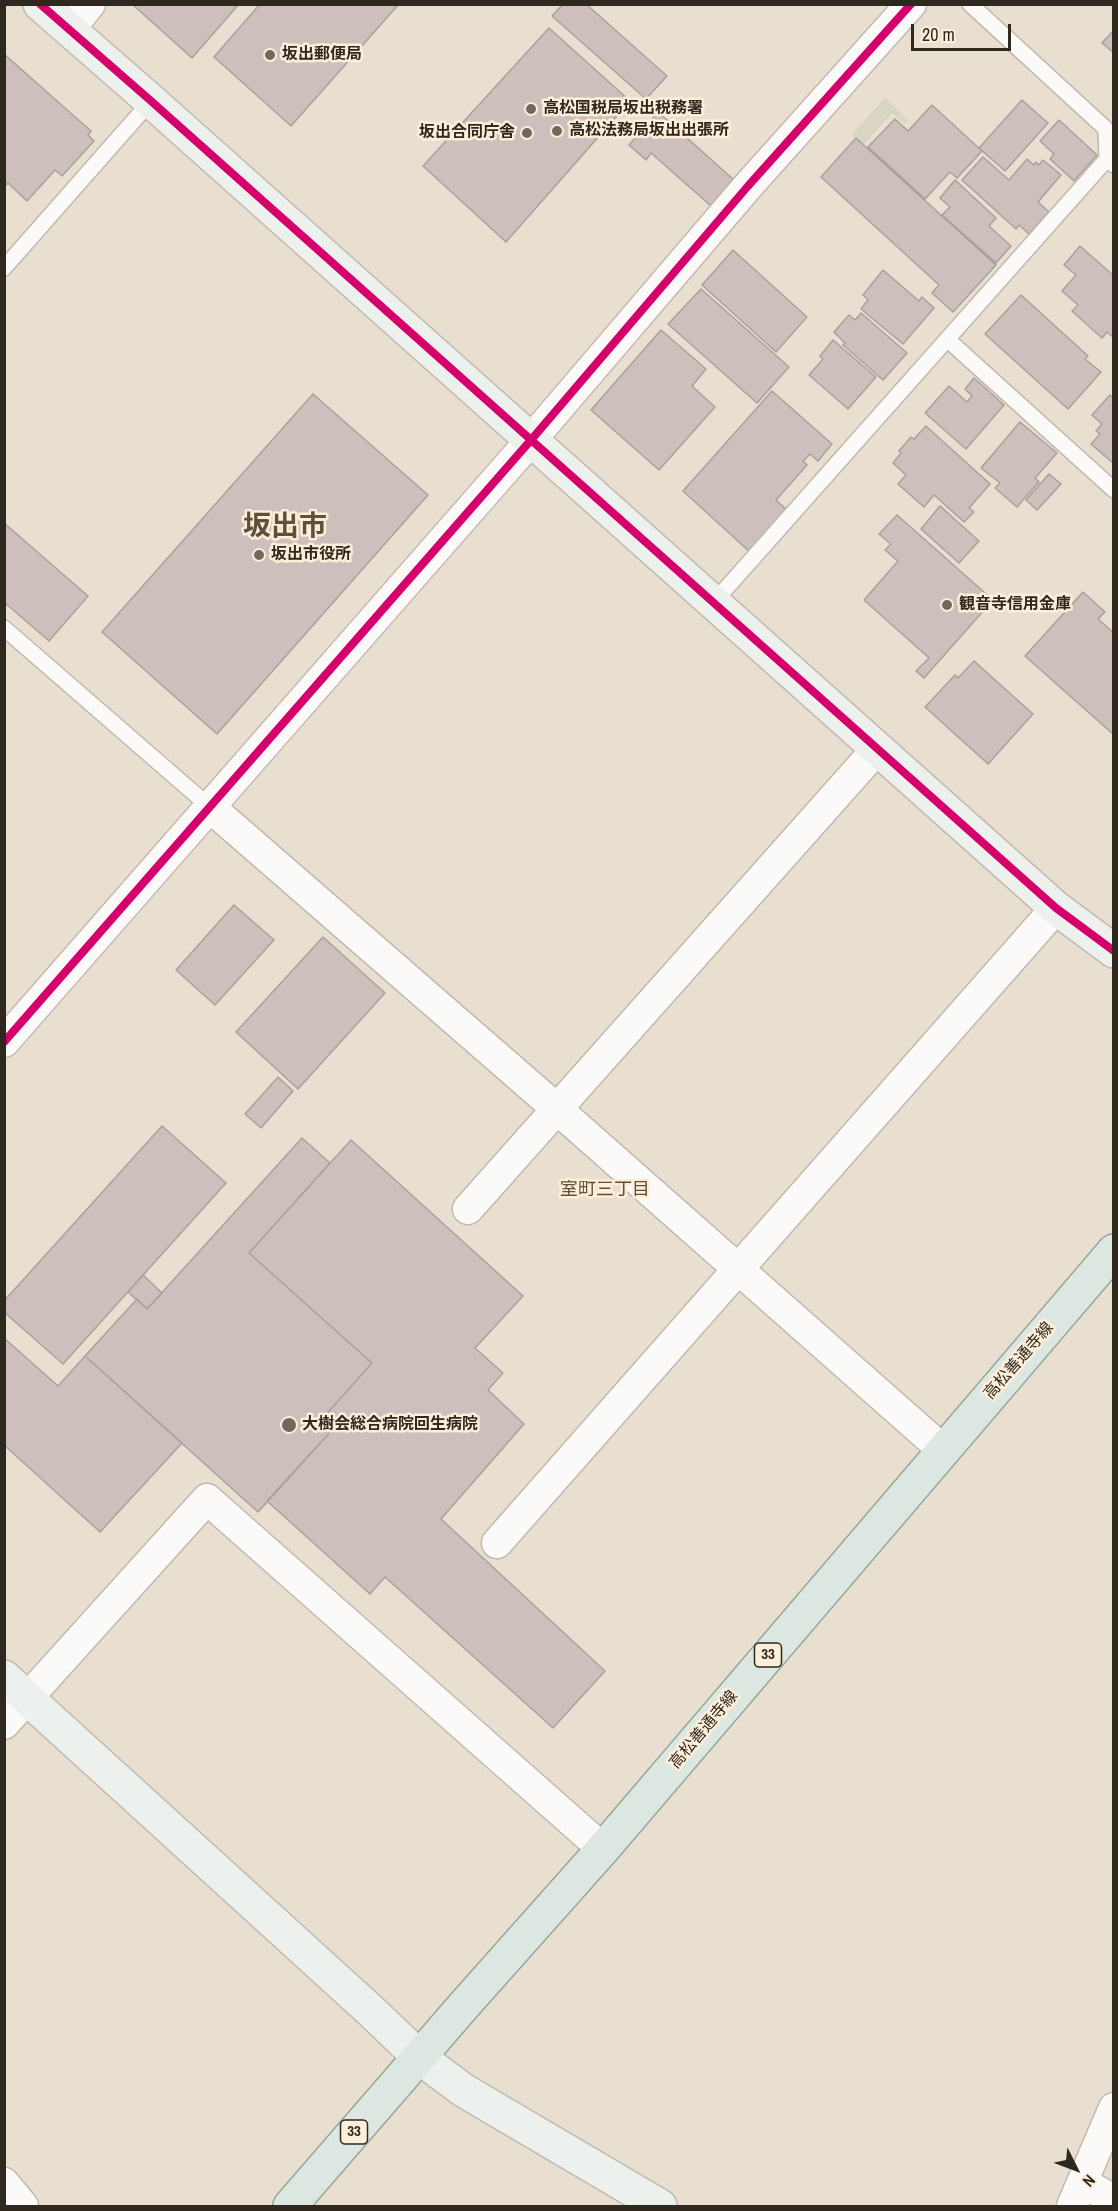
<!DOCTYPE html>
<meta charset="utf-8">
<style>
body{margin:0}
#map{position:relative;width:1118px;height:2211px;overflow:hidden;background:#e9dfd1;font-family:"Archivo Narrow",sans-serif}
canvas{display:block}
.frame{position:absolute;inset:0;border:6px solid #2f281e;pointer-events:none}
.north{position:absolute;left:1046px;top:2139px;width:60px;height:60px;-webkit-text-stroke:4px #fdeeda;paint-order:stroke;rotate:132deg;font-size:16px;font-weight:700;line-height:24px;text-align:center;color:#2f281e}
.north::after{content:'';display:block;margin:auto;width:21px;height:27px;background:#2f281e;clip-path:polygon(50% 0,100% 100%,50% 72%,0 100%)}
.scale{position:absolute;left:911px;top:24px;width:100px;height:27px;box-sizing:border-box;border:3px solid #2f281e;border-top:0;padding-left:8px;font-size:18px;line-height:21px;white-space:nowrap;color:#2f281e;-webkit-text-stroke:4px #fdeeda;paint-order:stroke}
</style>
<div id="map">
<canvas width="1118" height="2211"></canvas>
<div class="frame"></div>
<div class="north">N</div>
<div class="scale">20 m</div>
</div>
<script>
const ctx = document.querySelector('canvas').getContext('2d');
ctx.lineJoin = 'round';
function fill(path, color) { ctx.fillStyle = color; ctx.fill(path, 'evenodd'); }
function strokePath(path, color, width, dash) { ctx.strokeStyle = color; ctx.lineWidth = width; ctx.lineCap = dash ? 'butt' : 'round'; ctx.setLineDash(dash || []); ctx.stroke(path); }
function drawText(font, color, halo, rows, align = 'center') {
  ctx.font = font + ' "Archivo Narrow","Noto Sans JP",sans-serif'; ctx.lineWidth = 5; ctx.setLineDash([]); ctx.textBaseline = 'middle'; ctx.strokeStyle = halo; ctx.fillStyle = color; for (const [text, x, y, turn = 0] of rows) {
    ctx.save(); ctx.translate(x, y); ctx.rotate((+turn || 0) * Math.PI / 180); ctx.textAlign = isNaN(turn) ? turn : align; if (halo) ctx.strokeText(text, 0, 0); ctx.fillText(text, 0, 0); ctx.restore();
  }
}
fill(new Path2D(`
 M885,98L908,120L905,124L892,113L864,144L852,134Z`), '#d8d6c2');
const building = new Path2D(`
 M132,4H239L192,58Z
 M260,4H399L291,126L214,57Z
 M563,4H586L667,76L646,99L552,16Z
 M549,28L630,101L506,242L423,166Z
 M1114,30V53L1102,43Z
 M4,54L91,131L88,135L94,141L62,176L55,170L27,201L8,183L4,187Z
 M1022,100L1048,123L1005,171L979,148Z
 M932,105L982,151L957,178L950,172L925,199L868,147L895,119L908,131Z
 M658,112L734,180L711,206L651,153L646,160L629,145Z
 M1059,120L1097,155L1074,181L1050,159L1054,154L1040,141Z
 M856,138L996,265L953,312L932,293L939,285L821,177Z
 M983,157L1009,180L1027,159L1034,165L1036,162L1039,165L1043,160L1061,175L1038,202L1049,212L1029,234L1019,225L1016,229L962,180Z
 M955,180L996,218L989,226L1011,246L996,263L942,215L950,207L940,198Z
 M1080,246L1114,276V338L1107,332L1102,338L1072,311L1078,305L1062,291L1076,275L1064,265Z
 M733,250L807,317L776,352L702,285Z
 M883,270L919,301L922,297L934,308L903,344L861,309L868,300L863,295Z
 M701,289L789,367L757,403L668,324Z
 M1021,295L1088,356L1085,359L1101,372L1068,409L985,334Z
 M861,313L907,353L883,380L843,345L845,343L834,332L849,315L855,320Z
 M661,330L706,369L692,386L715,407L659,470L591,410Z
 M833,340L876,377L848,409L809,375L823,359L820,356Z
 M974,378L1004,405L966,449L925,413L949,386L967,402L972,396L965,389Z
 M772,391L832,444L818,461L810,454L803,461L807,465L776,500L788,511L751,553L683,491Z
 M313,394L428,495L217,734L102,632Z
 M1110,395L1114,399L1113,463L1091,444L1100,434L1096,431L1102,424L1092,415Z
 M1020,422L1057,453L1035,478L1039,482L1017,507L995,488L1000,483L981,468Z
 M926,426L990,484L969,508L974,512L964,522L934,495L924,507L898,484L906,475L893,463L901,453L899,451L911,437L914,439Z
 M1049,474L1061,484L1037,510L1026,500Z
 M940,506L979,541L959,563L921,529Z
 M897,515L993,600L924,678L916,671L929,658L864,600L898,561L885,550L891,544L879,534Z
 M4,523L88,596L49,641L4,602Z
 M1083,592L1105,612L1098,619L1114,633V735L1025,656Z
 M974,661L1033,714L988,764L925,707L955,675L958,678Z
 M234,905L274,940L215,1005L176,970Z
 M323,937L385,993L298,1089L236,1032Z
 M278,1077L293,1091L261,1128L245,1114Z
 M162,1126L226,1183L63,1364L4,1312V1301Z
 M302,1138L330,1163L249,1253L372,1363L322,1419L333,1429L258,1512L85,1356L137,1299L147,1309Z
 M351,1140L523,1296L475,1348L503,1373L488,1390L524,1424L441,1519L605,1671L553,1728L385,1577L370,1594L267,1501L333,1429L322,1419L372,1363L249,1253Z
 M143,1275L162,1293L147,1309L128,1292Z
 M4,1338L58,1386L85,1356L182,1443L100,1532L4,1445Z`);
fill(building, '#ccbfbc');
strokePath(building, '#a9a09c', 1.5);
const lane = new Path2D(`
 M970,4L1106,129L1107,159L1114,165
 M4,268L151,101
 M947,339L1114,490
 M714,602L1107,159
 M4,628L211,808`);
const street = new Path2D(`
 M69,30L90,4
 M211,808L557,1109L943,1450
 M4,1042L531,440L748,186L911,4
 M468,1209L877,749
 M497,1543L1056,908
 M4,1724L207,1499L603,1849
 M4,2183L23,2206
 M1083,2183L1114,2200
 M1072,2206L1114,2108`);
const secondary = new Path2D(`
 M40,4L151,101L1056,908L1114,951
 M4,1677L371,2011L419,2057L463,2090L660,2206`);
const primary = new Path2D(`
 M290,2206L466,2003L603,1849L1114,1251`);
strokePath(lane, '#c1b8ae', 18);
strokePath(street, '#c1b8ae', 33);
strokePath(secondary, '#c1b8ae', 36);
strokePath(primary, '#96a699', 36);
strokePath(lane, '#fcfaf8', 15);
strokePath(street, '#fcfaf8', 30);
strokePath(secondary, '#ecf1ed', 33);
strokePath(primary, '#dde7e1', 33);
strokePath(new Path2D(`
 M40,4L151,101L1056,908L1114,951
 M4,1042L531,440L748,186L911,4`), '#d6006c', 8);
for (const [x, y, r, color] of [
 [270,55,6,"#70685d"],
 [531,109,6,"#70685d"],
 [557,131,6,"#70685d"],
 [527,133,6,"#70685d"],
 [259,555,6,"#70685d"],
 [947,605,6,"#70685d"],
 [289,1425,8,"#70685d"]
]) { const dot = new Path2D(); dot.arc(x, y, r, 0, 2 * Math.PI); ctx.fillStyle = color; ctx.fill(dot); strokePath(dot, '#fdeeda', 2); }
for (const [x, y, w] of [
 [768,1655,27],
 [354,2132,27]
]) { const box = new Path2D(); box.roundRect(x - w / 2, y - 12, w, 24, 4.5); ctx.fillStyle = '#fdeeda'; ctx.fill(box); strokePath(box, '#2f281e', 1.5); }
drawText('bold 15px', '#2f281e', null, [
 ["33",768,1655],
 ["33",354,2132]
]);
drawText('bold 16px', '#2f281e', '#fdeeda', [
 ["坂出郵便局",282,55],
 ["高松国税局坂出税務署",543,109],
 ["高松法務局坂出出張所",569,131],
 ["坂出合同庁舎",515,133,"right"],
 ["坂出市役所",271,555],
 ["観音寺信用金庫",959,605],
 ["大樹会総合病院回生病院",302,1425]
], 'left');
drawText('16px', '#2f281e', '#fdeeda', [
 ["高松善通寺線",1019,1361,-49],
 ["高松善通寺線",704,1730,-50]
]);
drawText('18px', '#60503b', '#fdeeda', [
 ["室町三丁目",605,1190]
]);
drawText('bold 28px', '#60503b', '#fdeeda', [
 ["坂出市",285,527]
]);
</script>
